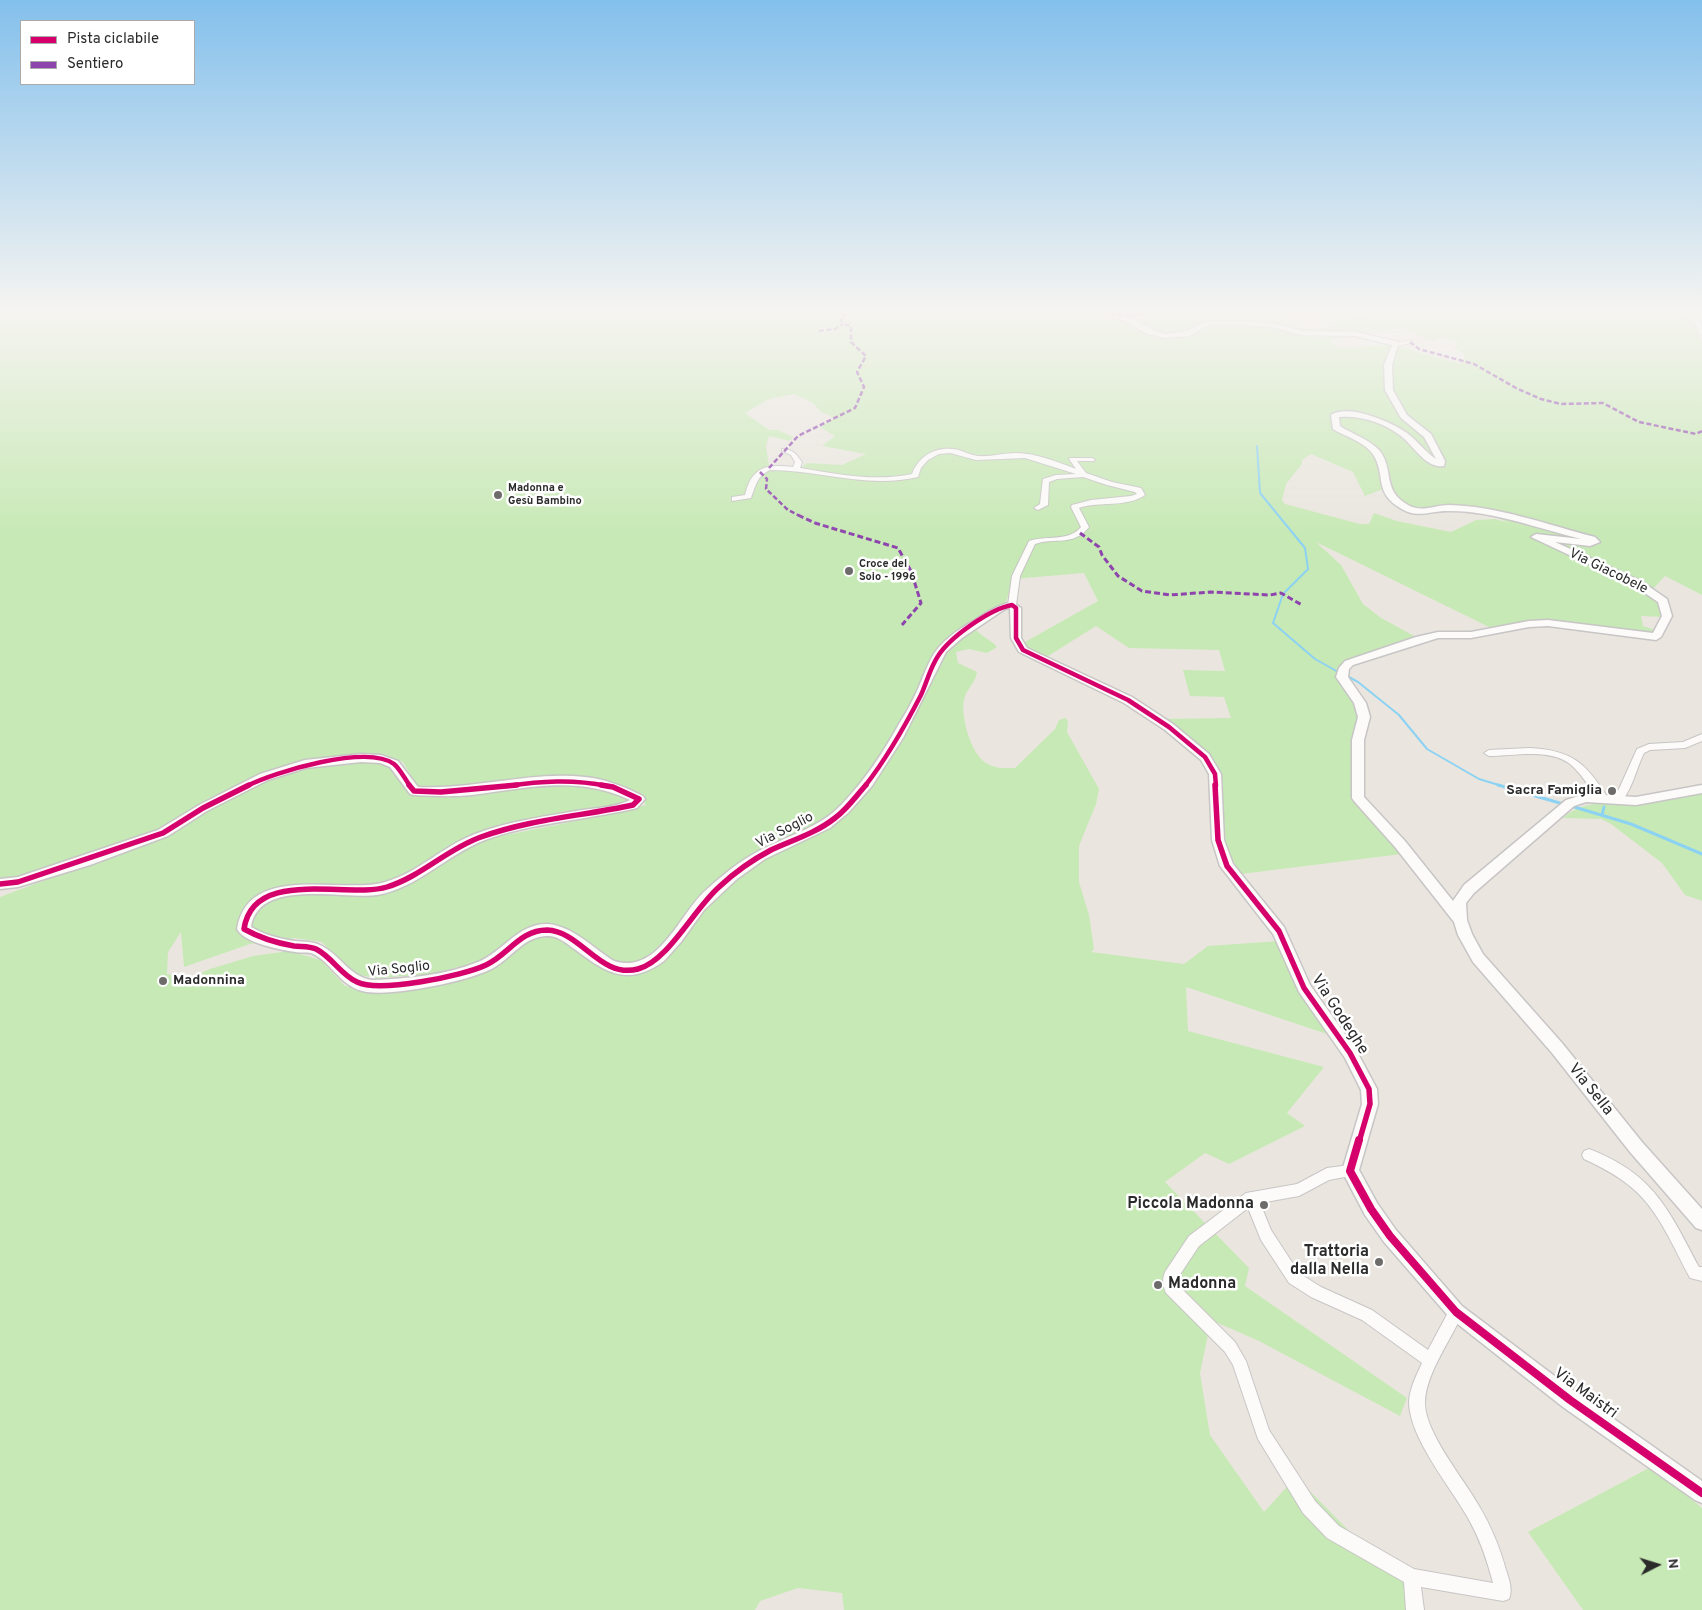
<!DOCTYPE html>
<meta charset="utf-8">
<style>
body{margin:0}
#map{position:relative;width:1702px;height:1610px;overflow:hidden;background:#eae6df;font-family:Overpass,sans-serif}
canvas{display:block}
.legend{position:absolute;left:20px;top:20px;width:175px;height:65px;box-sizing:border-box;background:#fff;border:1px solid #aaa;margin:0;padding:6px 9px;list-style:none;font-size:15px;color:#2b2b2b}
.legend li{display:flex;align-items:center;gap:10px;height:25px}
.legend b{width:25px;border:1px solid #aaa}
.north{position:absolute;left:1632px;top:1540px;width:50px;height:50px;-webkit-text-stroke:4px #fff;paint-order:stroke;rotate:85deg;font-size:14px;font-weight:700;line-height:20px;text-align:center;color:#2b2b2b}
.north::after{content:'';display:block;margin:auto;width:18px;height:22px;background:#2b2b2b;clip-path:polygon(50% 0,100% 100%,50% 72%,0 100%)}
</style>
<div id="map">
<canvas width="1702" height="1610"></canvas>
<ul class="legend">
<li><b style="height:6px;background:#d6006c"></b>Pista ciclabile</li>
<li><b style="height:6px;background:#8e44ad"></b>Sentiero</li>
</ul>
<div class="north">N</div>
</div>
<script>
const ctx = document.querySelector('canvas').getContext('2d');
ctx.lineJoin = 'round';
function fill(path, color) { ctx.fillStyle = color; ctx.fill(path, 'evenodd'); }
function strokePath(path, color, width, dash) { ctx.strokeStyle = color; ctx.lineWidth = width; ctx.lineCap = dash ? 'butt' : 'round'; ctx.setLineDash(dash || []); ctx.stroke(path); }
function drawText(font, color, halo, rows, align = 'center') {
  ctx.font = font + ' Overpass,sans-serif'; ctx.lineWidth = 5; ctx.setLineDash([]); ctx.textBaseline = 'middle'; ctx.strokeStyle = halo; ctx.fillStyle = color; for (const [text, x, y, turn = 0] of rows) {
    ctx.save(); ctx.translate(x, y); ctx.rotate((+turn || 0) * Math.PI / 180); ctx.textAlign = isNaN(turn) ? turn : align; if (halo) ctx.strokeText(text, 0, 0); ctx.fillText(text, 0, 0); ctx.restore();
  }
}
fill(new Path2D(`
 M0,311H1349L1361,316L1371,311H1674C1700,323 1691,318 1702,342V595L1665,576L1652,590L1670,605L1662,617L1641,616L1643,626L1658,631L1654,640L1601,627L1545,620L1491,628L1316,542L1341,565L1363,604L1381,618L1418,638L1346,662L1339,673L1358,700L1362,712L1353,748L1359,771L1361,799L1410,853L1241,874L1226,849L1221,772L1212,757L1164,719L1231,718L1224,697L1190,696L1183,670L1225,671L1219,650L1129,648L1096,626L1045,658L1029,649L1025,642L1098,601L1084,573L1013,579L1006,602L947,641L934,655L918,695L894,735L856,790L832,814L806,832L744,861L699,901L653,958L635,966L619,964L600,954L569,932L552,925L531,928L477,962L431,974L377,978L352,974L322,942L295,938L250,944L184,967L181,932L168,952L167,974L190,978L210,969L253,956L289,951L321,960L345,986L380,991L459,979L488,969L536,935L559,936L617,974H638L656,965L708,901L742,871L767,855L816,833L844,814L870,787L889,758L921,704L941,658L952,645L975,629C981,636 994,642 997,647L987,653L969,649L956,652L958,663L977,672C975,684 966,689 964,700C960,717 972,757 988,764C997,769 1005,768 1015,768L1055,729L1059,720L1065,718L1068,721L1067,732L1099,789L1096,804L1079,846V882L1089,915L1094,949L1091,952L1184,964L1208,946L1279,941L1298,988L1333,1036L1186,987L1188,1031L1324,1067L1287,1113L1305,1126L1229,1164L1205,1153L1165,1182L1249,1268L1245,1286L1407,1398L1400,1416L1259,1341L1211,1320L1200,1373L1210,1435L1264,1512L1296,1477L1351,1533L1401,1562L1421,1610H844L842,1593L798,1588L760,1601L755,1610H0V897L155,839L247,787L311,768L363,761L383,763L395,771L410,792C439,799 464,794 493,789C545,782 582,780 631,801L472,836L412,873L425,874L466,848L486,839L591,818L646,805L637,791L592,780L559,778L492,783L433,791L420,787L414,781L403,762L383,754L348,755L310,760L249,780L221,794L159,830L0,885ZM1305,312L1336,323L1337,324C1314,330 1304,333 1284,318ZM1395,329H1403L1432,341L1442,337L1459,343L1453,348L1463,353L1465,358L1461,364L1393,345L1339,348L1328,340L1365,335L1373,330L1385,332ZM794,394L813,403L820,411L834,418L820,427L835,436L822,446L866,454L842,465L807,463L797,471L769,467L766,446L769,436L790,441L793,437L778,430H769L745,413L769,399ZM1311,454L1353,472L1365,496L1383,489L1409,508L1419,512L1450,508H1477L1509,523L1495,519L1476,520L1451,532L1397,521L1374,513L1369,524H1360L1285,504L1282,500L1286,484L1302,464V460Z
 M1702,793V901L1685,895L1662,863L1611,824L1601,819L1563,818C1587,797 1611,805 1640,804C1661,803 1682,797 1702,793Z
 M1651,1467L1702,1508V1610H1583L1528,1532Z`), '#c7e9b5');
strokePath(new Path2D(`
 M1257,446L1260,493L1305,548L1308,569L1283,594L1273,623L1315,659L1340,673
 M1347,676L1358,682L1399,715L1427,749L1479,779L1502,786`), '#8cd2f3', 2);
strokePath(new Path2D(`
 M1498,785L1563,804
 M1571,806L1631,824L1702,854
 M1602,815L1604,807`), '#8cd2f3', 3);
const minor = new Path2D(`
 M1673,311C1681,311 1695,316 1700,322C1702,326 1702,331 1702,335L1699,333L1695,323Z
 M1410,340L1412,341V343L1396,346L1393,344Z
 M782,449C792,448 797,455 802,462L800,468C837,474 875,482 912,474C919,454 939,445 959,450C965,452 971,455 978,456C991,457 1003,453 1016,453C1036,453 1057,462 1076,469L1069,459L1070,458H1092L1095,460L1094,461H1077L1086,473L1112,482L1141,488L1145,495C1127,508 1099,501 1079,508L1089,527C1073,547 1055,537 1035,544L1020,576L1016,605L1012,607L1008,605L1012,576L1029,541C1046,535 1069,542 1081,527L1071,507L1072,505L1091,500L1131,496L1137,494L1135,492L1107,485L1083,477L1057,479L1049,482L1048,505L1038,510L1034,508L1040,504L1043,479L1056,475L1076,474L1025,458L976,460L950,453L939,454L928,460L921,468L918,477C867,489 820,470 770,470C757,476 756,485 751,498L732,501V497L745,495C752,466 767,464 793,467L795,462L791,455L782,451Z
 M1702,734V741L1685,748L1650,750L1644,753C1636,769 1633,788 1621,802H1613L1612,799L1619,789L1637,749L1649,744L1683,742Z
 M1529,748C1572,750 1586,763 1608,798L1607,801H1599C1590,788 1582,774 1570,764C1549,748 1514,756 1489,756L1484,753L1489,750Z
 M1589,1149C1654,1174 1668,1209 1699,1267H1702V1281L1690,1278C1673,1247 1659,1210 1631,1187C1617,1175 1601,1167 1584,1159L1582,1155L1584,1151Z
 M1350,1165L1355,1167L1357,1171L1355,1175L1329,1180L1299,1196L1260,1203L1271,1230L1299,1273L1321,1287L1372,1310L1428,1350L1451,1307L1456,1305L1461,1307L1463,1312C1452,1339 1425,1374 1425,1403C1425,1433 1464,1479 1479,1506C1491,1526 1500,1548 1506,1570C1509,1579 1513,1590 1509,1599L1503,1601L1421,1587L1424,1610H1406L1404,1582L1327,1538L1303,1513L1258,1439L1233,1365L1225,1352L1166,1293C1163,1286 1162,1279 1165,1272L1189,1236L1246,1193L1297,1184L1327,1168ZM1248,1208L1261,1240L1289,1283L1311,1297L1362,1320L1422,1363C1416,1376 1409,1390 1409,1403C1410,1439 1451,1488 1468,1518C1480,1539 1487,1560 1493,1583L1414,1569L1339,1526L1315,1501L1269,1430L1246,1361L1235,1342L1178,1285L1177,1279L1199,1246Z`);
const tertiary = new Path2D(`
 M1097,311H1108L1131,317L1153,330L1165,334L1184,332L1208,321H1244L1271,323L1302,331L1355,332L1399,342L1392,365L1393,390L1407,415L1431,434L1445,461L1444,466C1426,469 1414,446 1401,436C1384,423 1361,415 1339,417L1340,426C1352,434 1369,439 1379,450C1395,469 1381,490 1408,505C1422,513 1435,505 1449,505C1498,506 1548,525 1595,537L1600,542L1590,546L1555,542L1641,581L1667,599L1672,616L1661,637L1656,640L1548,626L1529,627L1471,638H1438L1353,665L1349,669L1348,677L1366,703L1370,717L1364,740V797L1405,841L1453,901L1464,885L1566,800L1586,794L1636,797L1702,785V793L1636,805L1586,802L1574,806L1474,893L1466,903L1467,920L1472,934L1483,954L1562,1043L1642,1142L1702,1209V1230L1696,1228L1630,1152L1552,1053L1473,962L1458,935L1454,922L1395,847L1354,801L1352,798V740L1358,717L1354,703L1336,677L1339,668L1345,661L1416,637L1438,632H1471L1529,621L1548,620L1653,633L1662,616L1658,602L1633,585L1531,537L1536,534L1581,539C1540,529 1490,510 1448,511C1426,511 1417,520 1397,506C1375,491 1385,474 1374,456C1366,442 1346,437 1333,429L1331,415C1348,403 1392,422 1407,433C1418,441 1425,452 1436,459L1424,437L1401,418L1385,390L1384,365L1392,345L1355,336L1302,335L1271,327L1244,325H1209L1189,336L1165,338L1147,334L1125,321Z
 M1012,602L1021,608V638L1027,648L1132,697L1173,724L1209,754L1221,774L1224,840L1233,864L1284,927L1310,985L1355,1048L1377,1089L1378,1104L1359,1170L1377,1203L1396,1230L1462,1306L1577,1393L1702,1481V1503L1695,1500L1563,1407L1450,1318L1384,1242L1365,1215L1342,1171L1362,1104L1361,1090L1345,1058L1299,992L1273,934L1220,866L1212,840L1209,774L1201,760L1165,730L1124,703L1019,652L1011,638L1010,608L1005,609L962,638L946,652L903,738L872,786L849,812L830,828L765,859L737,879L704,910L681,942L664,961C627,988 605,972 573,948C565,942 556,935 546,936C524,937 512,957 495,967C472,981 388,998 362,991C339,985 330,960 311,953C306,952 300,953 295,952C281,950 244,943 237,929C248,861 343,895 385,882C418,873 443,846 475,834C509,821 547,816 582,810C597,808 617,807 630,800C577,775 527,788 472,795C452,797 433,796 414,795L410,794L390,767L380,763L361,762L306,768L268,780L207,811L168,836L90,865L18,887L0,889V879L18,877L158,830L199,805L260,774L305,760L361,754L381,755L398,761L418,787C474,790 529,771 585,777C606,779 625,787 643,796L645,799L637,808L633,809C584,820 532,823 485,840C446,855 418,888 377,895C345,900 258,877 251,927C265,935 280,939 295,941C305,942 313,941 322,946C341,956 350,977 372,980C406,979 446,975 478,962C503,952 518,923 548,924C573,926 594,949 614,961C659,975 679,914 706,890C722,876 738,862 757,852C786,836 820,828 842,804C865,780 883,753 899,724C906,713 912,702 917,691C924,676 928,660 939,647C949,636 962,627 975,620C987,612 998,605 1012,602Z`);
strokePath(minor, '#c7c5c5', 2);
strokePath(tertiary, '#c7c5c5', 3);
fill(minor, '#fcfbfa');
fill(tertiary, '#fcfbfa');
strokePath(new Path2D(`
 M1088,311L1129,316L1153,311
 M819,331L835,329L843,324
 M1410,342L1419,349L1474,364L1516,388L1541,399L1561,404L1603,403L1639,422L1696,434L1702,431
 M769,468L798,436L855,408L864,387L857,372L866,356L851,342V326L843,324L841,320L846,313L856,311
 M760,472L767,479L766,489L788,510L800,516`), '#8e44ad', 2.5, [5, 2.5]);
strokePath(new Path2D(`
 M798,515L815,523L898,548L911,571L921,603L902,625
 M1080,533L1099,547L1102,555L1118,576L1142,591L1170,595L1211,592L1270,595L1281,593L1302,605`), '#8e44ad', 3, [6, 3]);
strokePath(new Path2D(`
 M247,786C274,772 367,744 394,764C400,769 405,779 410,786
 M507,786C541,781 573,779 607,786
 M865,786C887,758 905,726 921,695C927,682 930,668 938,656C950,637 990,609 1012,605L1016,608V638L1023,650L1128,700L1169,727L1205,757L1215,774L1216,786`), '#d6006c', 4.5);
strokePath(new Path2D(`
 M409,785L414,791L441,792L517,785
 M601,785L613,787L639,799L633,805C583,816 530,819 481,837C447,849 422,876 387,887C348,899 253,867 244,929C260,938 276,943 294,946C301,947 309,946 316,949C332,957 341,975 357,982C379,993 463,976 486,965C508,955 520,930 547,930C581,931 600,979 638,969C668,961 694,909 719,887C735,872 752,860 771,850C793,840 816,833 835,818C847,809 856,796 866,785
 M1215,785L1218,840L1227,866L1279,931L1304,988L1350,1053L1369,1089L1370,1104L1359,1142
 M0,884L18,882L163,833L203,808L249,785`), '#d6006c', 5.5);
strokePath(new Path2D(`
 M1359,1140L1350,1171L1371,1209L1390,1236L1456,1312L1570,1400L1702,1493`), '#d6006c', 8);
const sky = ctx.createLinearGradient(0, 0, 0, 536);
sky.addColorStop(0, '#83c0ec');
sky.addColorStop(0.58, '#f6f4f1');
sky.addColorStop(1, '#f6f4f100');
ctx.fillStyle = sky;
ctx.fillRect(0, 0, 1702, 536);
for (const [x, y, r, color] of [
 [498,495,5,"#6e6c6a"],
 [849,571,5,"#6e6c6a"],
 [1612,791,5,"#6e6c6a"],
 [163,981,5,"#6e6c6a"],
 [1264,1205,5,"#6e6c6a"],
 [1379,1262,5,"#6e6c6a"],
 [1158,1285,5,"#6e6c6a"]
]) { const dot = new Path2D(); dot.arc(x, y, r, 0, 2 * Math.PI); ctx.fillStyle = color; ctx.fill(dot); strokePath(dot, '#fff', 2); }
drawText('bold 11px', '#2b2b2b', '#fff', [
 ["Madonna e",508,489],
 ["Gesù Bambino",508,502],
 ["Croce del",859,565],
 ["Soio - 1996",859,578]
], 'left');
drawText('14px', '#2b2b2b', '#fff', [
 ["Via Giacobele",1608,572,26],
 ["Via Soglio",785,831,-27],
 ["Via Soglio",399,970,-6]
]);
drawText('bold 14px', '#2b2b2b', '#fff', [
 ["Sacra Famiglia",1602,791],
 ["Madonnina",173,981,"left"]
], 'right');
drawText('16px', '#2b2b2b', '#fff', [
 ["Via Godeghe",1339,1015,57],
 ["Via Sella",1590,1090,51],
 ["Via Maistri",1585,1394,36]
]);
drawText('bold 16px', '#2b2b2b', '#fff', [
 ["Piccola Madonna",1254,1205],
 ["Trattoria",1369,1253],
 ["dalla Nella",1369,1271],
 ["Madonna",1168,1285,"left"]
], 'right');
</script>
